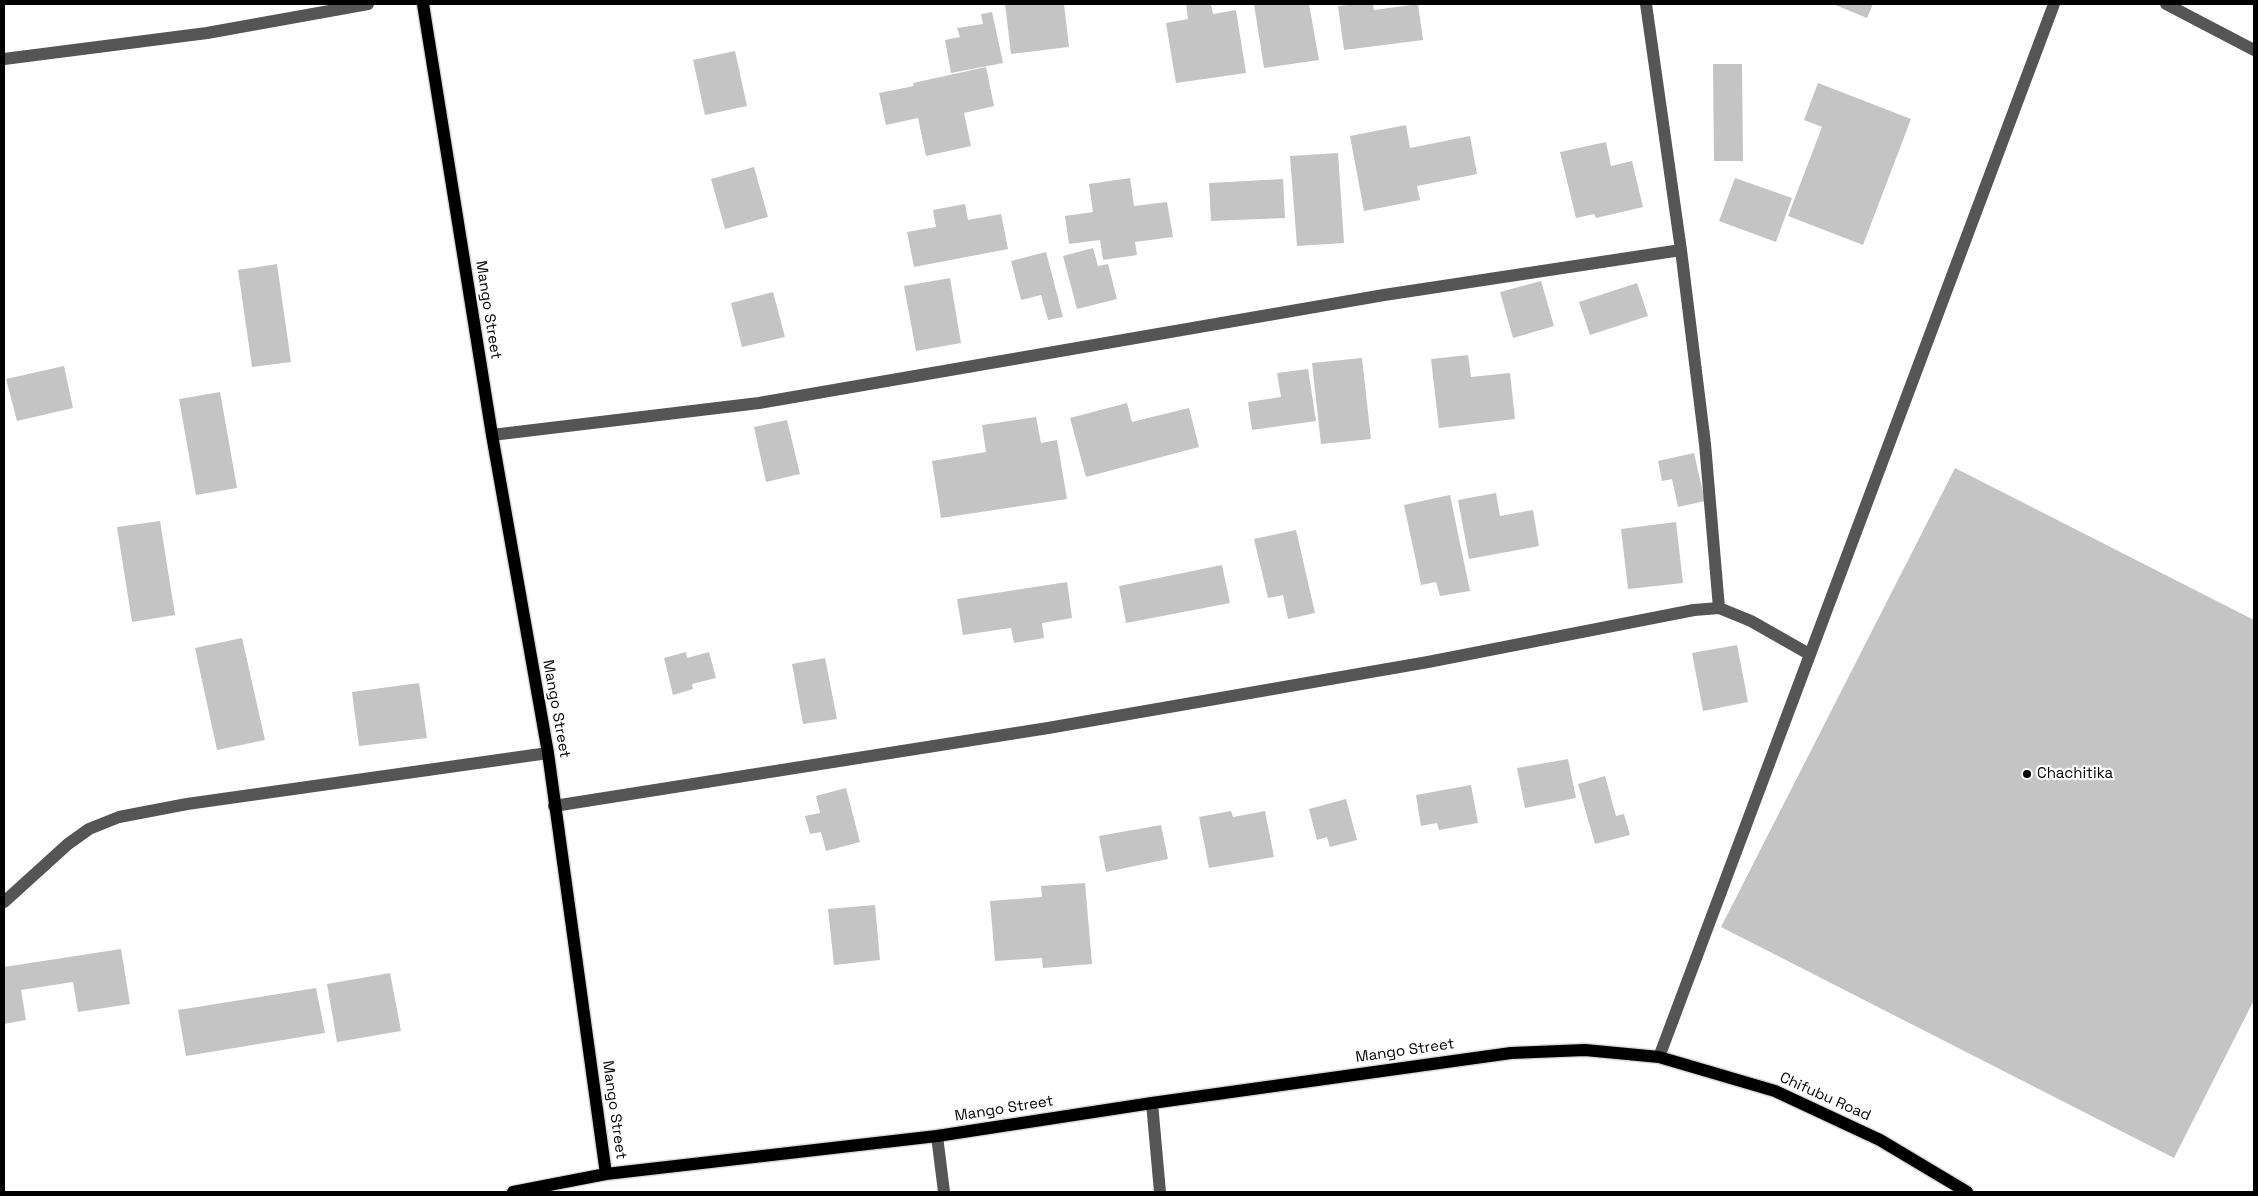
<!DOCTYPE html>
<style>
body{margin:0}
#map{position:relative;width:2258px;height:1196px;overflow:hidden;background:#fff;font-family:"Space Grotesk",sans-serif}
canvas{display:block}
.frame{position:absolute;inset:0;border:5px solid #000;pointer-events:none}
</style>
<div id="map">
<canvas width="2258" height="1196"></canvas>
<div class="frame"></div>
</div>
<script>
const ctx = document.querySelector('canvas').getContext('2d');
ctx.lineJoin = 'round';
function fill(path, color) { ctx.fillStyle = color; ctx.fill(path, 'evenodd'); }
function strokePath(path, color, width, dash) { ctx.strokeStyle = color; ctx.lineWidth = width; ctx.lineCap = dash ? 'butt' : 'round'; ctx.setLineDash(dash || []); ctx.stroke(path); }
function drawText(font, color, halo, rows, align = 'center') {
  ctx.font = font + ' "Space Grotesk",sans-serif'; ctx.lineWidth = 4.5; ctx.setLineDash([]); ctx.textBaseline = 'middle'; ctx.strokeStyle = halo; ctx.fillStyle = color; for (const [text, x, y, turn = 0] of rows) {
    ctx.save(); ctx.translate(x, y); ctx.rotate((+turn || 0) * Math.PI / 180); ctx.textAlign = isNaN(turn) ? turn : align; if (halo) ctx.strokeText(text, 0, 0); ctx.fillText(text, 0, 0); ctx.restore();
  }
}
fill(new Path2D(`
 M1005,4H1064L1069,47L1011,54Z
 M1186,4H1211L1213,14L1236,10L1246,73L1176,83L1166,23L1188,19Z
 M1254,4H1309L1319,60L1264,68Z
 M1357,4H1373L1374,10L1418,4L1423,40L1344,50L1338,6Z
 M1833,4H1873L1867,18Z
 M992,12L1003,63L951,73L945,40L960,37L957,28L983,24L981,14Z
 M735,51L747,106L705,115L693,60Z
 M1713,64H1742L1743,161H1714Z
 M986,67L994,106L964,113L971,146L926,156L918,118L886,125L879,93L914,86L913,83Z
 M1818,83L1911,119L1863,245L1788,216L1822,127L1804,120Z
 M1406,125L1410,148L1470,136L1477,174L1417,186L1420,200L1364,211L1350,136Z
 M1606,142L1611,166L1632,161L1643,207L1596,218L1594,214L1576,218L1560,152Z
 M1338,153L1344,243L1297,246L1290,156Z
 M754,167L768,217L725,229L711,179Z
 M1130,178L1134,206L1167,202L1173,237L1135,242L1137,255L1103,260L1100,240L1069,244L1065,216L1093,212L1089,184Z
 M1735,178L1792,198L1776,242L1719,221Z
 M1283,179L1285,218L1211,221L1209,183Z
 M965,204L968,220L1001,214L1008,249L914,267L907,232L936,227L933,210Z
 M1093,248L1098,266L1108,264L1117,299L1077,309L1063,256Z
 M1046,252L1063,317L1048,320L1041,295L1021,300L1011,261Z
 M277,264L291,362L252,367L238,270Z
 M950,278L961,343L916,351L904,286Z
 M1541,281L1554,326L1513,338L1500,292Z
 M1637,283L1648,316L1590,335L1579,302Z
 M773,292L785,337L742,347L731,303Z
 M1468,355L1471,377L1510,373L1515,419L1439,428L1431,359Z
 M1362,358L1371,439L1321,444L1312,363Z
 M64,366L73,408L17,421L6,379Z
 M1308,369L1316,421L1252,430L1248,402L1281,397L1277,373Z
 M220,392L237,488L196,495L179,399Z
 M1127,403L1132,422L1189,408L1199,447L1086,477L1070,418Z
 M1036,417L1041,443L1057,440L1067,499L941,518L932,461L986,452L982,425Z
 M787,420L800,474L766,482L754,427Z
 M1694,453L1705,501L1678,507L1672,479L1662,481L1658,461Z
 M1955,468L2254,620V1000L2174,1158L1721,927Z
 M1496,493L1500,516L1533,510L1539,546L1469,559L1458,500Z
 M1450,495L1470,591L1440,596L1436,582L1421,585L1404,505Z
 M160,521L175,615L132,622L117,527Z
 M1676,522L1683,583L1628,589L1621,529Z
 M1296,530L1315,613L1288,619L1283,595L1268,598L1254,539Z
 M1222,565L1230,603L1126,623L1119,586Z
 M1067,582L1072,618L1042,623L1044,638L1014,643L1011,628L963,635L957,599Z
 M242,638L265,740L217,750L195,648Z
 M1737,645L1748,702L1703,711L1692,653Z
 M686,652L687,658L709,652L716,678L692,684L693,689L673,695L664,658Z
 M825,658L837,719L803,724L792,664Z
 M419,683L427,738L359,746L352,692Z
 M1568,759L1576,798L1525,808L1517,768Z
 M1605,776L1616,816L1624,814L1630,835L1595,844L1578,784Z
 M1471,785L1478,823L1439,830L1437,823L1421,826L1416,795Z
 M846,788L860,842L826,851L821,832L810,834L805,816L820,813L816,796Z
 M1346,799L1357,840L1330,847L1327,837L1317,840L1309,809Z
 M1231,811L1233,817L1265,811L1274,857L1209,868L1199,817Z
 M1161,825L1168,859L1106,872L1099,836Z
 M1085,883L1092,964L1043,968L1042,958L995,961L990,901L1042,897L1041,886Z
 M875,905L880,960L834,965L828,909Z
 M121,949L130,1004L78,1012L73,982L21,990L26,1020L4,1024V967Z
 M390,973L401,1031L337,1042L327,984Z
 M316,988L325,1033L186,1056L178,1010Z`), '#c4c4c4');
const major = new Path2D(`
 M423,4L492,435L548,753L606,1174L937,1136L1152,1103L1511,1053L1585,1050L1659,1057L1775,1091L1880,1140L1967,1192
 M513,1192L606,1174`);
strokePath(major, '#dbdbdb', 15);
strokePath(new Path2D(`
 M1646,4L1681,250L1705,444L1719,608
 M2166,4L2254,50
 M4,59L207,33L368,4
 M492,435L759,403L1384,295L1681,250
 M554,806L1048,728L1428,662L1694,610L1719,608L1751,621L1809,654
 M4,902L68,844L89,829L119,817L187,804L548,753
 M1659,1057L2054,4
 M1152,1103L1160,1192
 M937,1136L944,1192`), '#555', 12);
strokePath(major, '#000', 12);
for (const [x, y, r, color] of [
 [2027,774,5,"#000"]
]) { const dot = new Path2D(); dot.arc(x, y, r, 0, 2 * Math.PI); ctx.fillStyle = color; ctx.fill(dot); strokePath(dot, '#fff', 2); }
drawText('15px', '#000', '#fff', [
 ["Mango Street",488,310,81],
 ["Mango Street",556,709,80],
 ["Mango Street",1405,1051,-8],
 ["Chifubu Road",1825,1097,24],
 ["Mango Street",1004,1109,-9],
 ["Mango Street",614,1110,82]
]);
drawText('15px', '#000', '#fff', [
 ["Chachitika",2037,774]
], 'left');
</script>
